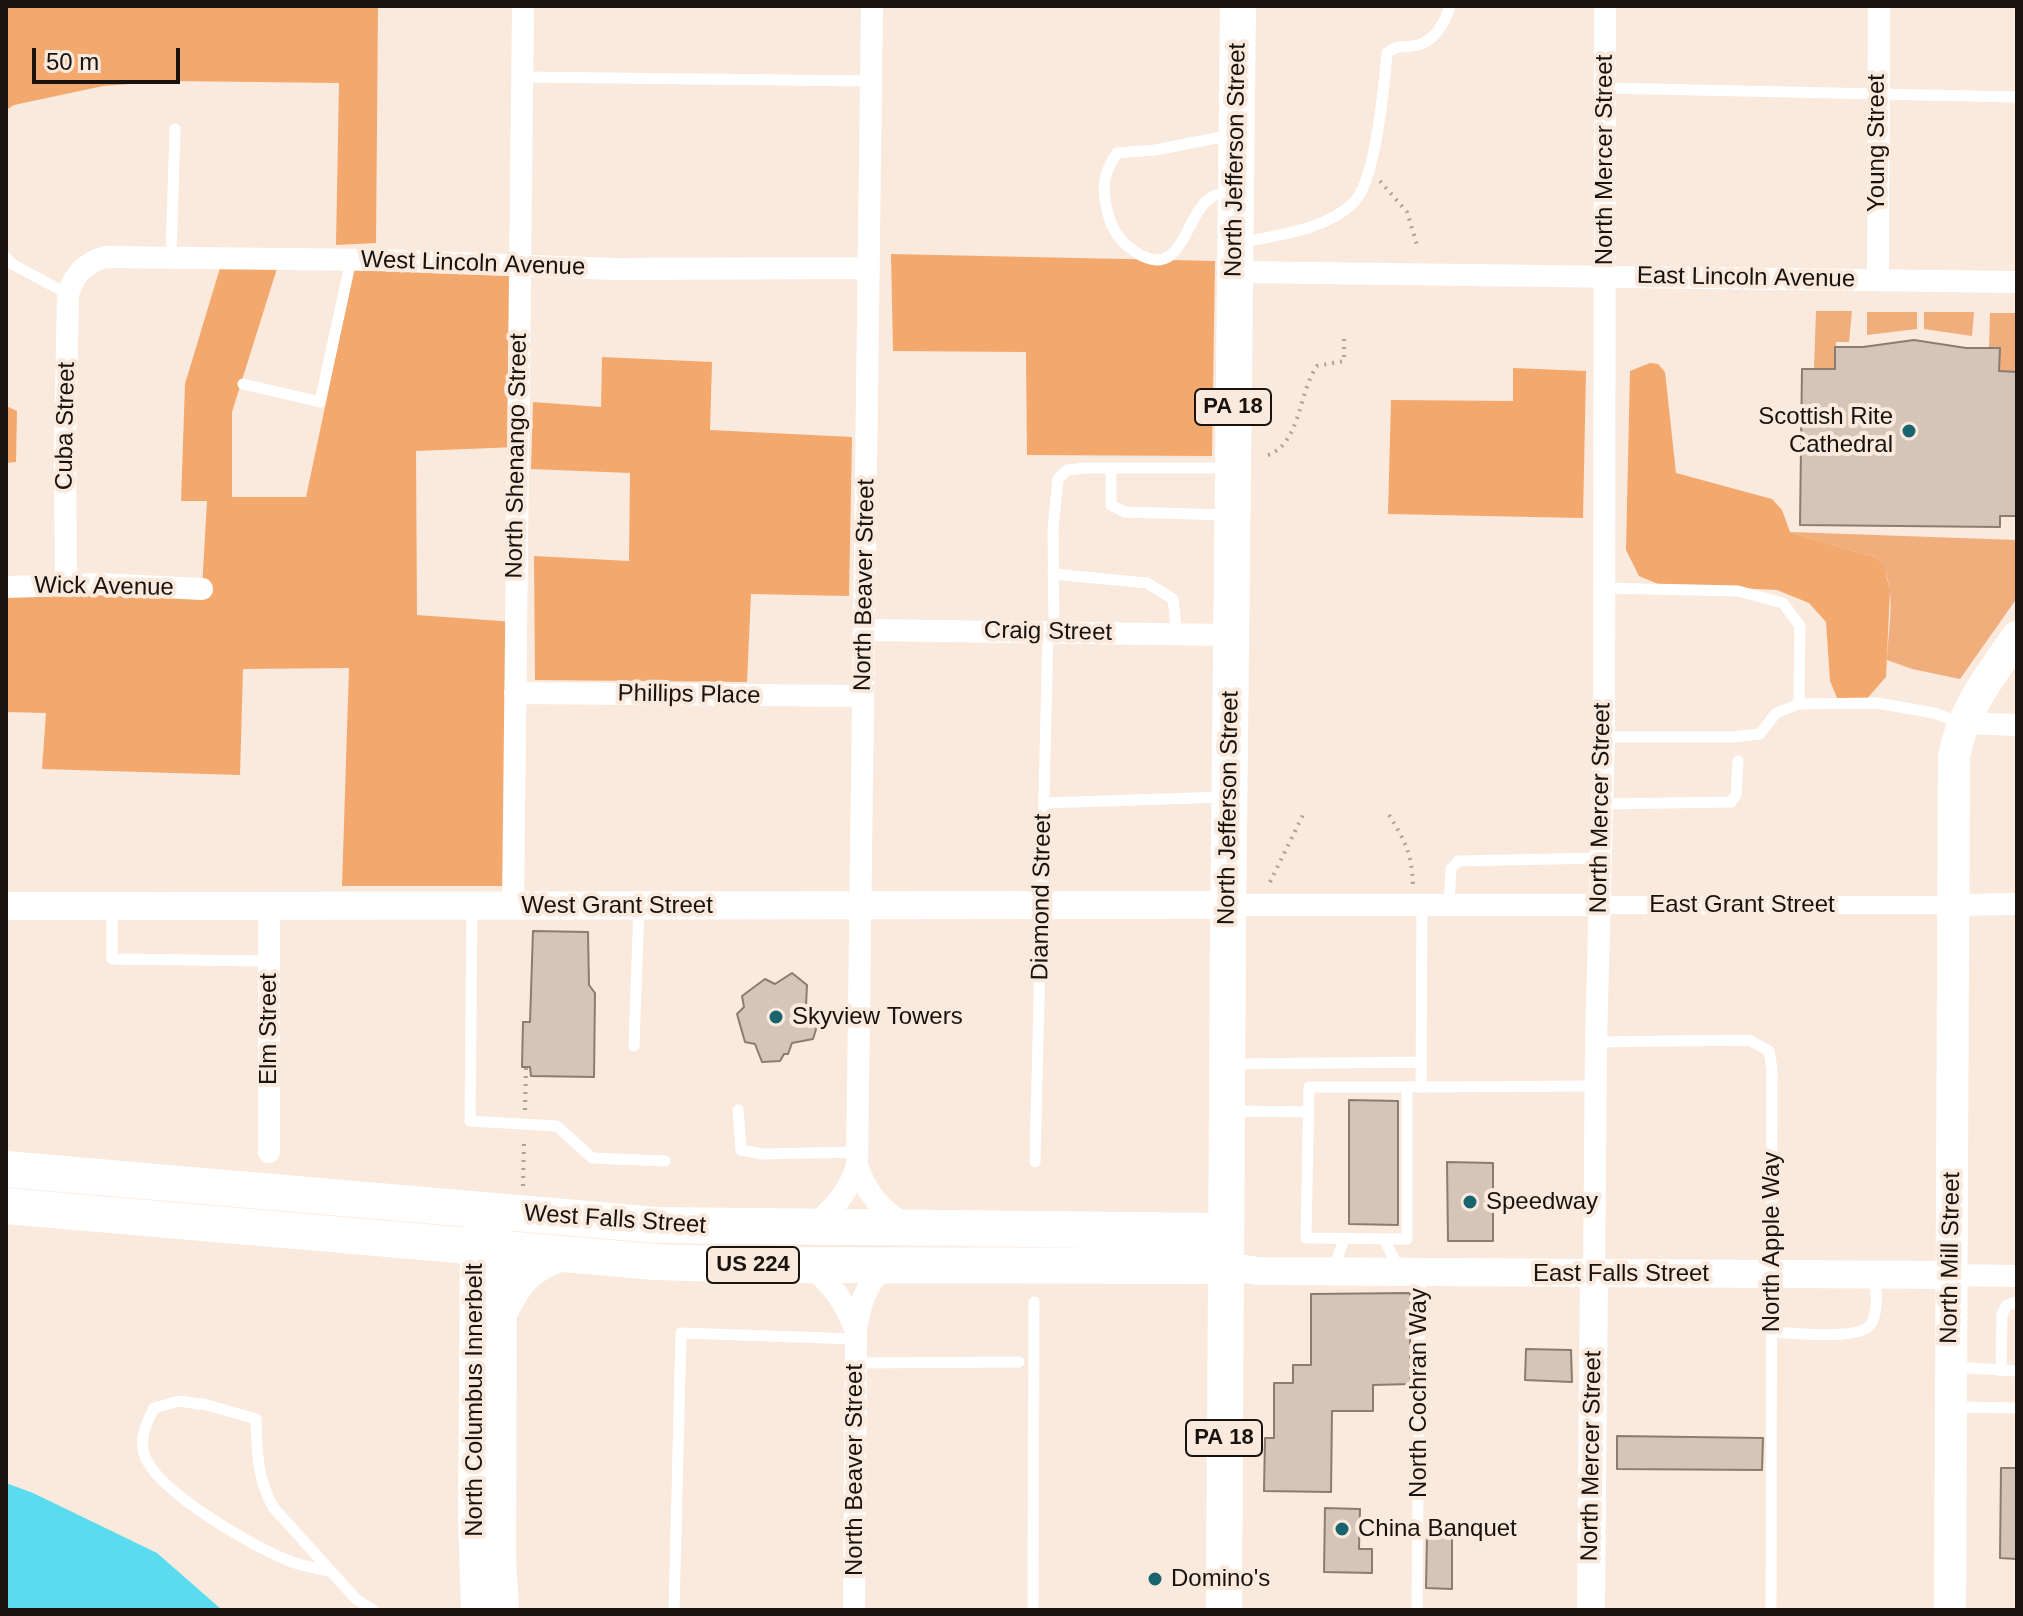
<!DOCTYPE html>
<style>
body{margin:0}
#map{position:relative;width:2023px;height:1616px;overflow:hidden;background:#fae9dd;font-family:Arial,sans-serif}
canvas{display:block}
.frame{position:absolute;inset:0;border:8px solid #18130e;pointer-events:none}
.scale{position:absolute;left:32px;top:48px;width:148px;height:36px;box-sizing:border-box;border:4px solid #18130e;border-top:0;padding-left:10px;font-size:24px;line-height:28px;white-space:nowrap;color:#18130e;-webkit-text-stroke:6px #fae9dd;paint-order:stroke}
</style>
<div id="map">
<canvas width="2023" height="1616"></canvas>
<div class="frame"></div>
<div class="scale">50 m</div>
</div>
<script>
const ctx = document.querySelector('canvas').getContext('2d');
ctx.lineJoin = 'round';
function fill(path, color) { ctx.fillStyle = color; ctx.fill(path, 'evenodd'); }
function strokePath(path, color, width, dash) { ctx.strokeStyle = color; ctx.lineWidth = width; ctx.lineCap = dash ? 'butt' : 'round'; ctx.setLineDash(dash || []); ctx.stroke(path); }
function drawText(font, color, halo, rows, align = 'center') {
  ctx.font = font + ' Arial,sans-serif'; ctx.lineWidth = 8; ctx.setLineDash([]); ctx.textBaseline = 'middle'; ctx.strokeStyle = halo; ctx.fillStyle = color; for (const [text, x, y, turn = 0] of rows) {
    ctx.save(); ctx.translate(x, y); ctx.rotate((+turn || 0) * Math.PI / 180); ctx.textAlign = isNaN(turn) ? turn : align; if (halo) ctx.strokeText(text, 0, 0); ctx.fillText(text, 0, 0); ctx.restore();
  }
}
fill(new Path2D(`
 M1816,311H1852L1849,342H1836L1835,369H1814Z
 M1867,312H1917V329L1867,335Z
 M1924,312H1974L1972,336L1924,329Z
 M1990,313H2017V372L1999,371L2000,348H1989Z
 M1790,532L2017,540V598L1960,679L1912,669L1887,660C1888,628 1899,584 1877,558Z`), '#efae7c');
fill(new Path2D(`
 M6,6H378L376,243L336,245L339,83L170,81L103,86L14,105L6,110Z
 M891,254L1215,261L1212,456L1027,455L1026,352L893,351Z
 M223,258L280,259L232,412V497H306L356,260L520,266L517,447L416,451L417,615L515,622L513,886H342L349,668L243,669L240,775L42,769L46,713L6,712V587L202,589L207,501H181L185,384Z
 M602,357L712,362L710,430L852,437L849,596L751,594L747,682L535,680L534,556L629,561L630,473L531,469L533,402L601,407Z
 M1650,363L1658,364L1665,372L1676,473L1772,499L1782,510L1790,532L1877,558L1884,567L1890,590L1886,677L1865,701L1838,700L1830,681L1826,622L1809,603L1777,590L1658,584L1639,576L1626,550L1630,371Z
 M1513,368L1586,371L1583,518L1388,514L1391,400L1513,401Z
 M6,406L17,411L16,462L6,463Z`), '#f3a86d');
fill(new Path2D(`
 M6,1483L33,1493L157,1553L222,1610H6Z`), '#59dcf0');
const building = new Path2D(`
 M1914,340L1966,348H2000L1999,371L2017,372V516H2000V527L1800,525L1802,369H1835V347H1863Z
 M533,931L588,932L589,985L595,993L594,1077L531,1076L530,1067H522L523,1022H530Z
 M792,973L807,985L806,1007L818,1023L813,1039L792,1043L788,1054H784L780,1061L762,1062L755,1044L745,1042L737,1014L744,1007L742,996L765,979L775,984Z
 M1349,1100L1398,1101V1225L1349,1224Z
 M1447,1162L1493,1163V1241H1448Z
 M1410,1293V1384L1373,1385V1411H1332L1331,1492L1264,1491L1265,1438H1274V1383H1293V1365H1311V1294Z
 M1526,1349L1571,1350L1572,1382L1525,1380Z
 M1617,1436L1763,1438L1762,1470L1617,1469Z
 M2001,1468H2017V1559L2000,1558Z
 M1325,1508L1360,1509L1359,1549H1372V1573L1324,1572Z
 M1427,1534L1452,1535V1589L1426,1588Z`);
fill(building, '#d5c5b9');
strokePath(building, '#8a7c71', 2);
strokePath(new Path2D(`
 M1380,181L1407,212L1417,245
 M1268,455C1301,443 1298,393 1317,366L1344,361V338
 M1389,815C1405,841 1412,854 1413,885
 M1270,882L1304,813
 M525,1110L526,1067
 M523,1186L524,1139`), '#aea198', 4, [2, 6]);
strokePath(new Path2D(`
 M523,77L871,81
 M1604,88L2017,97
 M1230,193C1224,193 1217,194 1212,197C1184,213 1183,285 1134,251C1115,238 1108,221 1105,199C1102,181 1107,168 1117,153L1155,150L1232,135
 M1240,243C1276,235 1327,230 1354,202C1376,180 1384,86 1387,53C1397,44 1405,48 1418,45C1436,40 1445,22 1450,6
 M6,257L12,264L68,294
 M171,258L175,129
 M243,384L320,402L351,260
 M1111,468V505L1125,512L1228,515
 M1053,574L1147,583L1173,599L1177,634
 M1603,588L1738,591L1783,603L1800,626L1799,704
 M1054,632L1053,528L1058,479L1067,470L1085,468H1228
 M1604,737H1732L1760,734L1776,713L1799,704L1877,703L1934,713L1961,723
 M1044,803L1225,797
 M1602,804L1731,802L1736,795L1738,761
 M1449,904L1451,869L1458,861L1601,858
 M472,906L470,1121L557,1126L592,1158L665,1161
 M112,907V959L269,961
 M1596,1042L1749,1040L1769,1051L1772,1069L1771,1610
 M634,1046L639,906
 M1234,1064L1421,1062
 M1309,1087H1407V1239L1306,1238Z
 M1407,1087L1595,1086
 M1421,1087L1422,904
 M738,1110L741,1150L763,1154L858,1152
 M1231,1111L1308,1112
 M1035,1162L1048,632
 M1384,1239L1400,1271
 M1333,1271L1344,1239
 M1772,1332C1792,1333 1858,1341 1870,1325C1879,1313 1876,1291 1875,1276
 M856,1363L1019,1362
 M1955,1367L2017,1371
 M2001,1371L2002,1314L2007,1305L2017,1302
 M1954,1407L2017,1408
 M332,1572C316,1568 299,1566 285,1559C250,1545 155,1490 144,1454C139,1437 147,1422 154,1408L179,1401L207,1405L256,1419C257,1451 257,1478 273,1507L356,1599L373,1610
 M674,1610L681,1333L856,1339
 M1033,1610L1034,1302
 M1417,1610L1420,1272`), '#fff', 11);
strokePath(new Path2D(`
 M1600,905H1953`), '#fff', 18);
strokePath(new Path2D(`
 M872,6L857,1165C866,1193 882,1211 907,1226
 M1235,272L2017,282
 M1878,280L1879,6
 M66,586L65,445L68,294C75,273 84,264 105,257L378,260L614,269L869,268
 M6,587L101,584L202,589
 M864,630L1231,635
 M515,693L863,696
 M1962,723L2017,725
 M1228,905H1600
 M1953,905L2017,904
 M269,906V1152
 M513,906L523,6
 M812,1228C832,1209 850,1192 857,1165
 M807,1265C832,1283 844,1301 855,1329
 M1594,1273L1596,1042L1604,737L1605,6
 M1952,1275L2017,1276
 M854,1610L856,1330C860,1302 866,1286 885,1265`), '#fff', 22);
strokePath(new Path2D(`
 M6,906L1228,905
 M1226,1266L1258,1271L1952,1275
 M1591,1610L1594,1273`), '#fff', 28);
strokePath(new Path2D(`
 M494,1226L501,1249L500,1559L503,1610
 M501,1314C517,1280 528,1267 564,1254
 M477,1610L474,1519L476,1247L483,1225
 M1950,1610L1954,757C1962,710 1991,675 2017,637`), '#fff', 32);
strokePath(new Path2D(`
 M6,1169L657,1225L1226,1231
 M6,1206L655,1262L756,1265L1226,1266
 M1224,1610L1228,928L1238,6`), '#fff', 36);
for (const [x, y, r, color] of [
 [1909,431,8,"#19646f"],
 [776,1017,8,"#19646f"],
 [1470,1202,8,"#19646f"],
 [1342,1529,8,"#19646f"],
 [1155,1579,8,"#19646f"]
]) { const dot = new Path2D(); dot.arc(x, y, r, 0, 2 * Math.PI); ctx.fillStyle = color; ctx.fill(dot); strokePath(dot, '#fae9dd', 3); }
for (const [x, y, w] of [
 [1233,407,76],
 [753,1265,92],
 [1224,1438,76]
]) { const box = new Path2D(); box.roundRect(x - w / 2, y - 18, w, 36, 6); ctx.fillStyle = '#fae9dd'; ctx.fill(box); strokePath(box, '#18130e', 2); }
drawText('bold 22px', '#18130e', null, [
 ["PA 18",1233,407],
 ["US 224",753,1265],
 ["PA 18",1224,1438]
]);
drawText('24px', '#18130e', '#fae9dd', [
 ["Young Street",1877,143,-90],
 ["North Jefferson Street",1236,160,-89],
 ["North Mercer Street",1605,160,-90],
 ["West Lincoln Avenue",473,264,2],
 ["East Lincoln Avenue",1746,278,1],
 ["Cuba Street",66,426,-89],
 ["North Shenango Street",517,456,-89],
 ["North Beaver Street",865,585,-89],
 ["Wick Avenue",104,587,1],
 ["Craig Street",1048,632,1],
 ["Phillips Place",689,695,1],
 ["North Jefferson Street",1229,808,-89],
 ["North Mercer Street",1601,808,-89],
 ["Diamond Street",1042,897,-89],
 ["East Grant Street",1742,905],
 ["West Grant Street",617,906],
 ["Elm Street",269,1029,-90],
 ["West Falls Street",615,1220,4],
 ["North Apple Way",1772,1242,-90],
 ["North Mill Street",1951,1258,-89],
 ["East Falls Street",1621,1274],
 ["North Cochran Way",1419,1393,-90],
 ["North Columbus Innerbelt",475,1400,-90],
 ["North Mercer Street",1592,1456,-89],
 ["North Beaver Street",855,1470,-90]
]);
drawText('24px', '#18130e', '#fae9dd', [
 ["Scottish Rite",1893,417,"right"],
 ["Cathedral",1893,445,"right"],
 ["Skyview Towers",792,1017],
 ["Speedway",1486,1202],
 ["China Banquet",1358,1529],
 ["Domino's",1171,1579]
], 'left');
</script>
